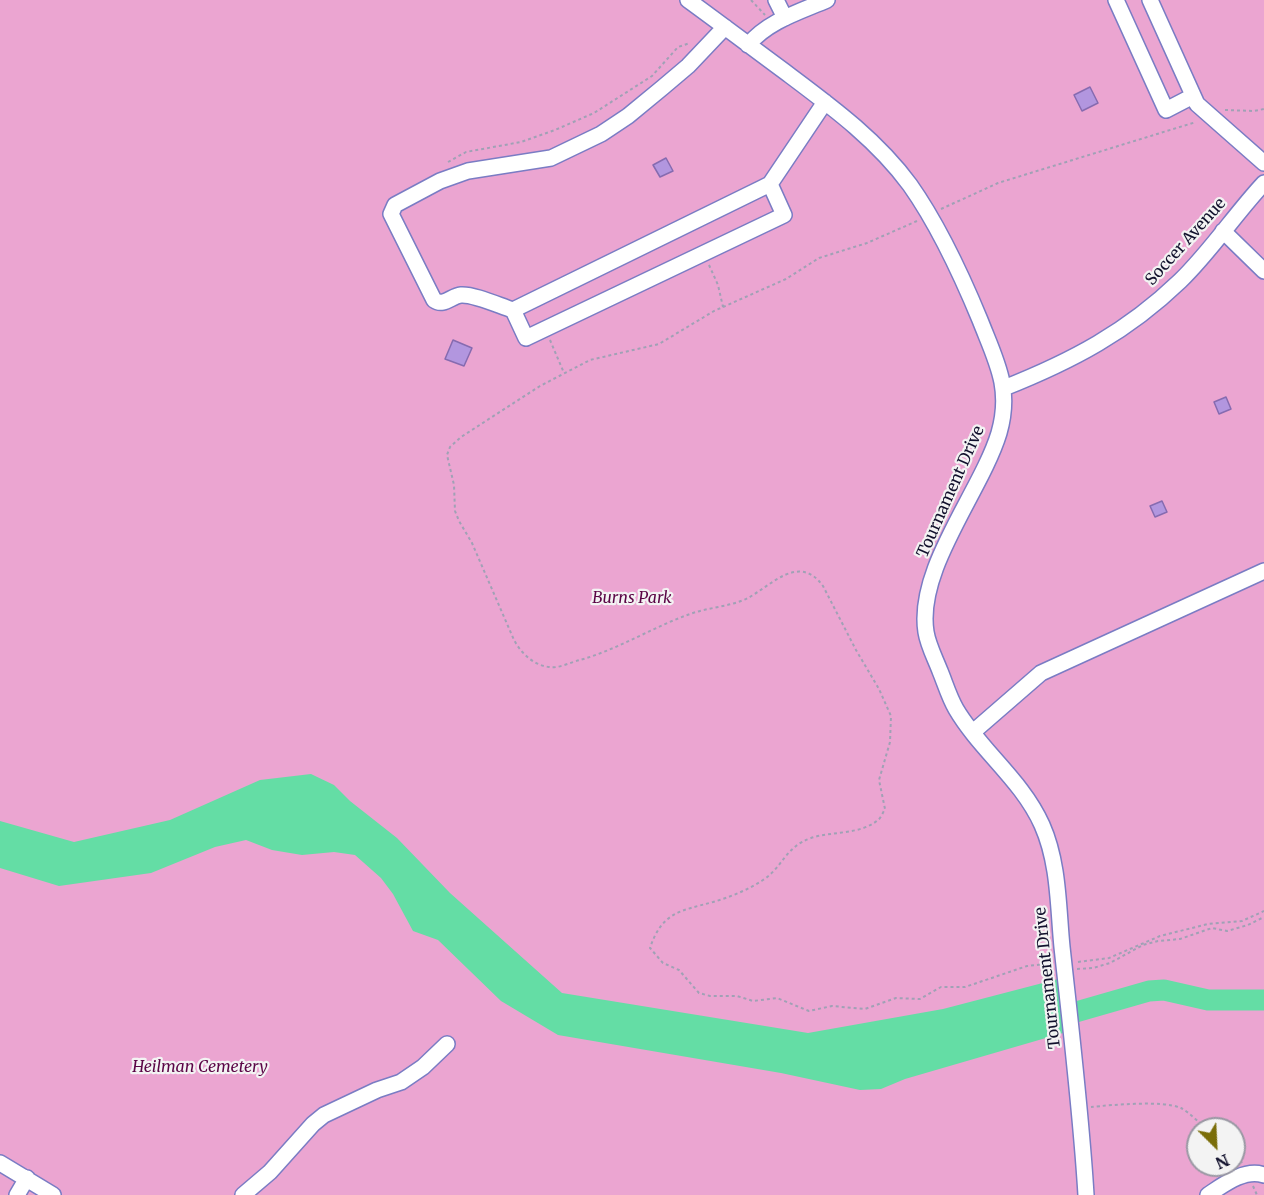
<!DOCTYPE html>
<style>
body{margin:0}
#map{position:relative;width:1264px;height:1195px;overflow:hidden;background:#e2e4f4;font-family:Merriweather,serif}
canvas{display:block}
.north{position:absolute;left:1186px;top:1117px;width:60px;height:60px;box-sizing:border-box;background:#f3f3f3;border:2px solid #9998a3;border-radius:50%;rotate:156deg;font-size:16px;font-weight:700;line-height:24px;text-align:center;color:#11102c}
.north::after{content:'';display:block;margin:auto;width:21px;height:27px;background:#7a6d09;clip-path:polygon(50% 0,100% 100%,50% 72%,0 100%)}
</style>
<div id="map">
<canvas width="1264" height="1195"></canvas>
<div class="north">N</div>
</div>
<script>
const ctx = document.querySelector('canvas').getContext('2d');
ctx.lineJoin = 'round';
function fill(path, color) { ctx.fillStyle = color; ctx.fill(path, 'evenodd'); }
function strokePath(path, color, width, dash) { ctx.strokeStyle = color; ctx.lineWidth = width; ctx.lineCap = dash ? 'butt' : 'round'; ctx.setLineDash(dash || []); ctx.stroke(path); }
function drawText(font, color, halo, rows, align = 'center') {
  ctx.font = font + ' Merriweather,serif'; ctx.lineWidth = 4.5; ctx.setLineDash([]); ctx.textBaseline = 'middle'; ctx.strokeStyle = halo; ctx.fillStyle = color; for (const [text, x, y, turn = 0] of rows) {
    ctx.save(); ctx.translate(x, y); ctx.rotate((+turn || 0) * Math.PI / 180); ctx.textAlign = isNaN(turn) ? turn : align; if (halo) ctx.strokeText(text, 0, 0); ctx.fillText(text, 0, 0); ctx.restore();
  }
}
fill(new Path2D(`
 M0,0H1264V1195H0ZM1198,1129H1234V1165H1198Z`), '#eba5d1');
fill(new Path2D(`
 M311,774L334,785L350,801L397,838L450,893L562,993L808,1033L943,1009L1058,979L1063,1033L905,1079L881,1089L860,1090L781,1073L558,1035L501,1001L438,940L413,931L393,894L381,878L355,855L334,852L302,855L272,850L246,840L215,847L151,873L59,886L0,868V821L74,842L170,820L260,780Z`), '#64dda5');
strokePath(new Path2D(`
 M1069,1014L1149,991L1164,990L1208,1000H1264`), '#64dda5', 21);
const building = new Path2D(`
 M1090,87L1098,103L1082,111L1074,95Z
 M666,158L673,171L660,177L653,165Z
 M453,340L472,348L464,366L445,359Z
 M1226,397L1231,409L1219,414L1214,402Z
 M1162,501L1167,512L1155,517L1150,506Z`);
fill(building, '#b296df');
strokePath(building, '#866bb0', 1.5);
const minor = new Path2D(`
 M688,0C721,24 754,49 788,74C832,107 877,140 910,185C939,226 961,274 980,320C996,361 1012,388 999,433C981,492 916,569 926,632C928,645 935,658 940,671C945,683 949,697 956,709C980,750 1022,780 1042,825C1059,863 1058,907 1062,947C1071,1030 1081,1112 1086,1195
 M776,0L785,18
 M1116,0L1166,110L1193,96
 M1150,0L1197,104L1264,163
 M725,27L688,66L662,88L628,116L601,134L551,158L468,171L440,181L395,205L391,214L434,300C444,307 451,296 461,295C474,294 500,306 513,310L762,188L770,184L825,102
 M748,45C768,21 799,12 827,0
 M1223,231L1264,271
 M513,310L526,338L784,215L770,184
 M1004,388C1072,361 1127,332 1180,281C1211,251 1235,214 1264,183
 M973,732L1041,673L1264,571
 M0,1163L53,1195
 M17,1195L27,1178
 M243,1195L270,1172L313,1124L324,1115L377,1090L401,1082L423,1067L447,1044
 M1208,1195C1223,1185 1245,1168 1264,1175`);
strokePath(minor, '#7a7cc4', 18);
strokePath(new Path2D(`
 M751,0L765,15
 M1225,110L1254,111L1264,109
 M448,162L466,152L521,142L555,130L594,113L652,76L678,47L690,43
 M941,209L998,183L1196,122
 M917,221L867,243L819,258L786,279L714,311L659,344L590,360L540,386L461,437L450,447L447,455L454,485L455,511L459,521L472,543L514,640C521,653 533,665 549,667C558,669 571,662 580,660C619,649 653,627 690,614C709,607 730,607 748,598C772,585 799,553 823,586L856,650L879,689L891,716L890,742L879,780L885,809C883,812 881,818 878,820C860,835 832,831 811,838C785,847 783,867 763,880C748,890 730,897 713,902C680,911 662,912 650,948L663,963L679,970L699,993L710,996H737L753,1001L777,998L809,1011L832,1006L865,1009L896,998L920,999L941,987H965L1027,966L1045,964L1051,965
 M709,265L718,285L723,307
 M550,340L564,373
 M1078,962L1109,958L1160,936L1208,924L1242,921L1264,911
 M1077,969L1093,968L1110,963L1143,945L1158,941L1180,939L1212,928L1227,931L1248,925L1264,917
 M1091,1107C1111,1105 1163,1100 1181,1108C1189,1112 1199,1123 1207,1129
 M1234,1153L1242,1163
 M1253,1186L1257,1195`), '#a0a1b5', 2, [3, 3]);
strokePath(minor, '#fff', 15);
drawText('16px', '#11102c', '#f3f3f3', [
 ["Soccer Avenue",1186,242,-48],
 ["Tournament Drive",951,492,-66],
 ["Tournament Drive",1048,978,-96]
]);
drawText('italic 16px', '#5b0546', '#f3f3f3', [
 ["Burns Park",632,598],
 ["Heilman Cemetery",200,1067]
]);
</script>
